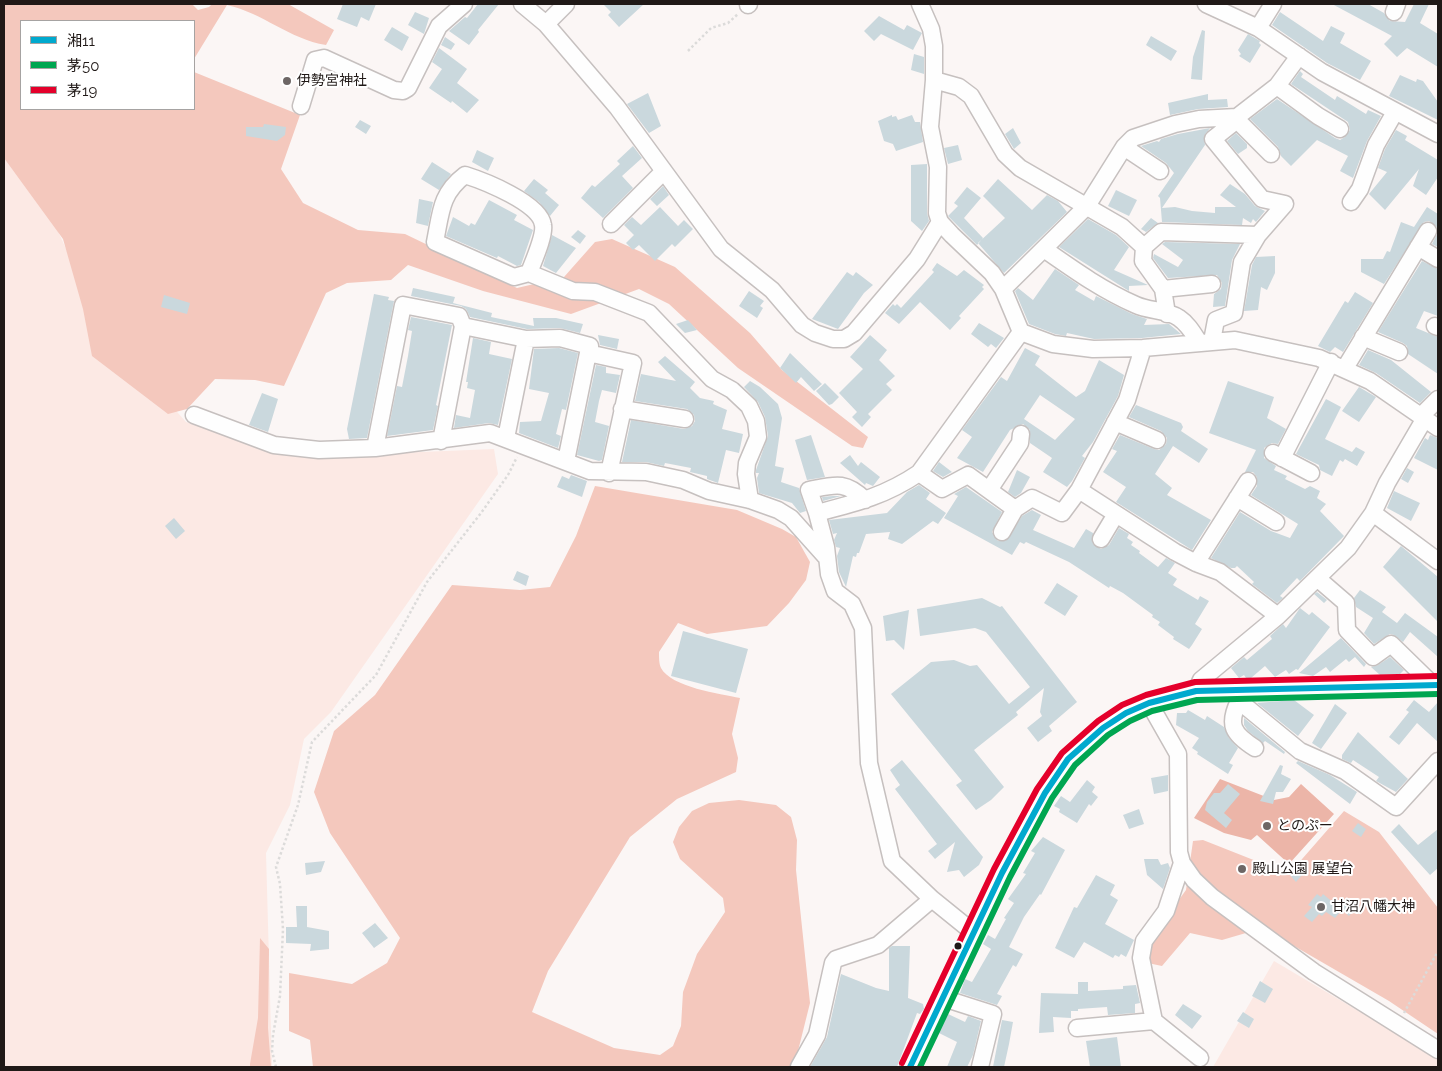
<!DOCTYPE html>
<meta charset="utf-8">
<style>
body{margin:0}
#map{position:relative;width:1442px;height:1071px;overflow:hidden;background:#fbf6f5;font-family:Raleway,"Noto Sans JP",sans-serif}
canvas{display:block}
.frame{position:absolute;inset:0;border:5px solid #201917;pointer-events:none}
.legend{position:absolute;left:20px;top:20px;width:175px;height:90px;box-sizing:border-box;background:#fff;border:1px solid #a6a3a2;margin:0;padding:6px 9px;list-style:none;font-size:15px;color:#201917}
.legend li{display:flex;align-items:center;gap:10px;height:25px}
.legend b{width:25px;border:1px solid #a6a3a2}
</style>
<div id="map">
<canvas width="1442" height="1071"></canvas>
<div class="frame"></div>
<ul class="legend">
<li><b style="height:6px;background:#00a9ce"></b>湘11</li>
<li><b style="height:6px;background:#00a651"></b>茅50</li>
<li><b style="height:6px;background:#e4002b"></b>茅19</li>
</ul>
</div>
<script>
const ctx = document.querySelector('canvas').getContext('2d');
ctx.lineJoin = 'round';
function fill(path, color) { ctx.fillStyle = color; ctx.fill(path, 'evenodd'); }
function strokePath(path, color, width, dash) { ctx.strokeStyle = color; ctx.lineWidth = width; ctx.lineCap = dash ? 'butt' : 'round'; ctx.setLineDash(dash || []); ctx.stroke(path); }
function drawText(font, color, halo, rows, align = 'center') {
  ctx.font = font + ' Raleway,"Noto Sans JP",sans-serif'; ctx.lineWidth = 4; ctx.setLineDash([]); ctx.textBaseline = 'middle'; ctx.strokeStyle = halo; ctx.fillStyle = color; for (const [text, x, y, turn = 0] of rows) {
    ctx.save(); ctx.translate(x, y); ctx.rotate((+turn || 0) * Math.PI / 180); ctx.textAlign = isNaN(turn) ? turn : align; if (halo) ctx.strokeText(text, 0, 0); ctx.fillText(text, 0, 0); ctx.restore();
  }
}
fill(new Path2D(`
 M4,112L101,326L186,422L298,457L494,449L498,474L331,712L304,739L290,805L266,853L272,1067H4Z
 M1274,961L1438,1058V1067H1213Z`), '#fce9e4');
fill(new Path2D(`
 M4,4H192L198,10L209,7L212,4H288L334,30L326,45C289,39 263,13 227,5L194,59V21H21V109H194V72L300,115L281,169L303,203L358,230L405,234L517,288L564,277L595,242L612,239L675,267L750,333L782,370L868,437L863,448L852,446L738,368L669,304L639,289L571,314L483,291L408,265L391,280L347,283L326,293L284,386L255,380L215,379L187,409L168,414L92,356L83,309L63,239L4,158Z
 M595,486L737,510L782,529L796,537L810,562L806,580L789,603L767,626L707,634L678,623L659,652C659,657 659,664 661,668C671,687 720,694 740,698L732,734L738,758L736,772L677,799L630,837L548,971L532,1012L614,1048L660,1055L673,1046L681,1026L683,992L697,954L725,912L723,898L680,859L673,842L679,827L692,811L709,803L739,800L776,805L791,817L797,840L796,870L810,1003L794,1067H313L310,1040L289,1031V973L352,984L387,963L400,938L330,833L314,792L334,731L375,695L452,585L520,590L550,587L576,536Z
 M1344,811L1379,832L1438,908V1034L1389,1001L1263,928L1222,940L1190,933L1162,966L1143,962L1152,937L1186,890L1193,841L1203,840L1289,874Z
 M260,938L269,949L268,1028L271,1067H250V1064L258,1018Z`), '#f4c8bd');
fill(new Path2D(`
 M1220,779L1274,800L1289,797L1301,784L1334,814L1289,864L1257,835L1251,840L1224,833L1194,818Z`), '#ecb5a8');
fill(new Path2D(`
 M343,4H376L369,21L361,17L357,27L337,19Z
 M478,4H499L478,30L479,32L469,45L449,31L465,17L467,18Z
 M603,4H644L619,27L608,15L611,12Z
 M1332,4H1368L1384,13L1390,21L1405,22L1414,4H1429L1420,23L1438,34V67L1407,48L1397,57L1384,44L1392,36Z
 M415,12L429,18L424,34L408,25Z
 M1280,12L1323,41L1331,26L1345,33L1340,43L1371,61L1360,80L1327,63L1272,25Z
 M879,16L904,30L907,25L922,33L913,50L881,34L874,41L864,31Z
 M392,27L409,37L402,51L384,40Z
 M1202,30L1205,31L1202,80L1191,79L1193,57Z
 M1248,34L1260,41L1259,43L1261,45L1250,63L1239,56L1241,54L1238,50Z
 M1151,36L1177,51L1171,61L1146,45Z
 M445,37L455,44L451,50L441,45Z
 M439,48L467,69L457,83L479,100L467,113L452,101L451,103L429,88L442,69L432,62Z
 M914,54L924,57V74L911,70Z
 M1300,71L1303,74L1301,77L1335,100L1337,96L1366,114L1368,110L1381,116L1367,141L1353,178L1340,171L1348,156L1317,140L1291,166L1281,156L1278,147L1250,119L1277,99L1335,138L1340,140L1345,137L1350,130L1348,122L1291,84Z
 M1400,75L1416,82L1417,79L1423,81L1438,102V120L1389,96Z
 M648,93L661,126L649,133L627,104Z
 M1208,94V100L1227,99L1228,107L1198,109L1170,115L1168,103Z
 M892,115V117L896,116L898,120L912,115L915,122H920L923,142L896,151L893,144L884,141L878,121Z
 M360,120L371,126L366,134L355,127Z
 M264,124L286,127L285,135L277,141L246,136V127H263Z
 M1013,128L1021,143L1014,149L1005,134Z
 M1210,128L1204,136L1205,145L1162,208L1175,207L1192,211L1215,213V207H1236L1220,195L1230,184L1245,194L1255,206L1265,211L1256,222L1253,219L1251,223L1243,218L1242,225L1162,222L1160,198L1158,196L1174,173L1166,163L1141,146L1157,141L1159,142L1161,139L1178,134Z
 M1396,130L1407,136L1405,140L1438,160V177L1426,195L1413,186L1419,169L1385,210L1369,194L1387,172L1378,168L1385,149Z
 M1236,133L1247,144V148L1238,154L1227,141Z
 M958,145L962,160L948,164L944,148Z
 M633,146L642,158L622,176L633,188L603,218L581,198L592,185L595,187L620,164L617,161Z
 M477,150L494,158L488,171L472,162Z
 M432,162L451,174L439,190L421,179Z
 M927,164V213L929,221L922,231L911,221V165Z
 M534,179L548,190L545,193L559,205L550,216L539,202L524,191Z
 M998,179L1032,210L1047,195L1058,201L1067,212L1004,273L978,243L1005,218L983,196Z
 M663,186L669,195L657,206L650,199Z
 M967,187L981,198L964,218L983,238L977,245L948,216L958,206L954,203Z
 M1116,190L1137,200L1129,216L1108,206Z
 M419,199L433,202L428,226L416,223Z
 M489,200L517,215L514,220L533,230L521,265L517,266L498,256L497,258L446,236L453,217L469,226L471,223L475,225Z
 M660,207L678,226L684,220L693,229L675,247L672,244L655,261L639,245L633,250L626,243L634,235L624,225L632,217L641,225Z
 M1427,207L1438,214V247L1432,244L1438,232L1436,226L1429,221L1424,222L1384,284L1361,272V259H1383L1387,251L1390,252L1401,222L1414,227Z
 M1151,218L1158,223L1146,232L1141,229Z
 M1088,219L1116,235L1129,247L1114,270L1148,285L1129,286V291L1059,247Z
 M578,230L586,236L580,244L571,237Z
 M552,235L576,248L556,273L543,266Z
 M1165,242L1240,244L1232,260L1225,306L1213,307L1214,294L1221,289L1222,283L1217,275L1168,278L1153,258L1154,254L1178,267L1183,260L1162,244Z
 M1275,256V273L1267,290L1261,287L1258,310L1244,311L1252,265L1256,257Z
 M1422,261L1438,269V316L1424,311L1416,328L1438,337V374L1408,354L1407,346L1403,343L1378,332Z
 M937,263L957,276L964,270L984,285L982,287L984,289L959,316L961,318L950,330L920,302L899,324L885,313L893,304L895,306L897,304L901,308L934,272L932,270Z
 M1055,269L1079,285L1075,290L1094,301L1096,296L1132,314L1147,319L1144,325L1169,324L1181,334L1142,338L1094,339L1067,333L1066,336L1055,334L1029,324L1015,291L1018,288L1033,300Z
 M847,272L853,276L856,272L873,285L864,293L838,329L812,319Z
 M413,288L455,297L453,303L492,313L491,317L534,326L533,318H556L583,324L580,333L560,328L527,329L470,317L466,309L461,306L411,296Z
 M749,291L764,301L760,306L763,308L757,318L739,306Z
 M1355,292L1373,303L1343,352L1335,347L1330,352L1318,346L1345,301L1348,303Z
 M374,294L389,297L388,300L394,301L367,438L349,439L347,429Z
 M164,295L190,303L187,314L161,307Z
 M411,317L452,325L436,405L438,406L433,430L387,436L397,386L402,387L408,356L412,331L408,330Z
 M688,320L697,330L685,333L676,324Z
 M979,323L1004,338L996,348L991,344L988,347L971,334Z
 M598,335L619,339L617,349L600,345Z
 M870,335L887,350L879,360L895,376L886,384L892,390L868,414L871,417L862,427L852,417L857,412L839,393L863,369L850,357Z
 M473,338L491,342L489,354L512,359L498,425L489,423L454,428L456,415L470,418L475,390L467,388L468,382H466Z
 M559,348L578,353L566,410L562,409L556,434L561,436L558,448L519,433L520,422L541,421L549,393L529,389L534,349Z
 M1025,348L1040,356L1035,365L1076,397L1085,391L1099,360L1124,375L1118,396L1093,442L1082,456L1085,458L1072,481L1067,487L1043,472L1052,458L1030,443V430L1023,424L1010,430L983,472L957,458L972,437L962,430L1001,377L1007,381ZM1040,395L1075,419L1055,440L1024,419Z
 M1368,350L1391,360L1431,392L1420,403L1376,373L1359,365Z
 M790,353L822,384L814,391L801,377L796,383L780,368Z
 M665,356L695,382L690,388L700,398L714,401L713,404L727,410L722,429L743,434L739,453L726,450L718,483L707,479V476L690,472L691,468L665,463L664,466L646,462H622L631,420L684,429L692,426L695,421L694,415L687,409L635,401L641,374L676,381L658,362Z
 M596,365L606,367V373L620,375L616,393L602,390L599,401L595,422L609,426L602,460L599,461L577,455Z
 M750,381L760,387L778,404L782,418L775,466L784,468L781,482L799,488L806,511L800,513L792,503L759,493L757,478L759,473H756V470L768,436L765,417L758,402L744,387Z
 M1228,381L1274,397L1267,418L1286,429L1278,444L1272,443L1264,448V458L1276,466L1274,470L1287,476L1285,479L1305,489L1310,486L1320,491L1317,498L1326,504L1320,511L1344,536L1300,581L1297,578L1280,596L1283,598L1277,603L1252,584L1254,582L1237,566L1235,568H1231L1211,558L1240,512L1271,531L1290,538L1298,524L1251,495L1257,486V477L1253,472H1245L1256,450L1209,433Z
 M825,383L839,397L832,404L829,405L816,391Z
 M1359,387L1376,397L1359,422L1342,411Z
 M262,393L278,399L268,432L249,425Z
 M1326,399L1341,407L1325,439L1352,452L1356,447L1365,452L1357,466L1345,459L1343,462L1340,460L1332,476L1320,470L1319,465L1296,454Z
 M1136,405L1181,423L1183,427L1181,431L1208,449L1199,463L1173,446L1155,474L1172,488L1167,495L1211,520L1192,550L1116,502L1126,487L1103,472L1117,451L1112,449L1120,435L1154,449L1159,450L1166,444L1167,438L1161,431L1129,417Z
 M811,435L825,477L807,480L795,440Z
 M1430,435L1438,438V470L1414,458L1425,438L1428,440Z
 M850,455L858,466L861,462L880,477L873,486L866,483L865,485L840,463Z
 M939,462L952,472L950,473L943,477L933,471Z
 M1407,468L1414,472L1408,483L1401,479Z
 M1017,470L1030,477L1021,493L1015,497L1008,492Z
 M571,475L587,481L582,497L557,487L562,476L569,479Z
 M919,485L930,493L926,499L946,513L938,524L933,521L902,544L888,539L890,532L866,534L859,553H857L856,557L853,556L846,587L839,572L837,556L840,548L836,547L834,540L837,533L833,534L829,520L887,513L907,492Z
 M966,487L1002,512L992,532L998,541L1007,540L1022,516L1032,510L1041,515L1033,530L1074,548L1086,529L1093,533V544L1101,549L1109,545L1119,528L1129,534L1127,538L1133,542L1131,545L1140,551L1139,553L1158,567L1166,558L1175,563L1168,573L1177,579L1173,585L1198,600L1200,596L1209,601L1195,624L1202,629L1192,645L1189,649L1173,639L1174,637L1158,625L1160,622L1152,617L1153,615L1123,593L1110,586L1109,588L1069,562L1026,542L1024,544L1020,542L1012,555L944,518L958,496L954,494Z
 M1394,491L1420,503L1411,521L1387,508Z
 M833,496H841L823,501L822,497Z
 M174,518L185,531L176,539L165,526Z
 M1401,546L1438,577V622L1383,567Z
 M517,571L529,576L526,586L513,580Z
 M1057,583L1078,596L1065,616L1044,603Z
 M1360,590L1386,607L1382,612L1397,623L1405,613L1438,637V657L1410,632L1403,642L1394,635L1390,634L1374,644L1364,633L1373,618L1356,607L1354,598Z
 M1317,592L1327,600L1324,603L1314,594Z
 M982,598L1000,607L1002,606L1077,702L1049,726L1052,731L1038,742L1027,728L1042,716L1040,712L1044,688L1016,712L1018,715L974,750L1004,787L991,800L976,810L956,785L962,781L891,694L931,662L954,660L970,666L977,665L1009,704L1030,687L986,632L975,628L920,636L917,609Z
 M1300,608L1309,615L1312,612L1330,627L1298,670L1296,669L1289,674L1286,670L1275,677L1265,666L1251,678H1246L1244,675L1239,678L1231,668L1244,657L1247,660L1272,639L1270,636L1283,624L1286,628Z
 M909,610L904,650L894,640L886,641L883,616Z
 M683,631L748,649L736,693L671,676Z
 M1341,638L1366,664L1364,667L1355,657L1349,662L1346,659L1330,672L1326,667L1313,676L1299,673Z
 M1390,657L1404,670L1400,674L1380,675L1371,667L1378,665Z
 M1294,700L1314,715L1298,736L1257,703Z
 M1414,700L1429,712L1438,702V742L1417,723L1399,745L1389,737L1409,712L1406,710Z
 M1335,704L1347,713L1321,749L1312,743Z
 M1188,710L1205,720L1207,716L1224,727L1229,738L1238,748L1229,763L1233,765L1228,774L1197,754L1198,752L1192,748L1199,738L1176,725L1177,713H1186Z
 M1244,718L1285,752L1284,754L1265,741L1263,743L1248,731L1244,725Z
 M1358,732L1408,779L1396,792L1376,781L1379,777L1353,760L1351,763L1342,759V755Z
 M902,760L983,857L979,865L964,877L959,870L947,872L955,842L935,859L928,851L937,844L895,789L900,785L890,770Z
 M1298,761L1330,775L1357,792L1350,804L1296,763Z
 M1280,765L1283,766L1281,774L1291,779L1283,792H1276L1273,804L1260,801Z
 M1168,775V791L1154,794L1151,778Z
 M1087,780L1095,787L1092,792L1098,797L1091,806L1089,804L1077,823L1059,812L1060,809L1054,806L1061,796L1070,802Z
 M1228,784L1240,794L1224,813L1232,820L1226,828L1205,810L1207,802L1214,793H1220Z
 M1139,809L1144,824L1129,829L1123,815Z
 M1358,823L1366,829L1361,837L1352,831Z
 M1399,824L1418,845L1438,829V868L1430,875L1391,832Z
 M1043,837L1065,850L1041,895L1040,894L1024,917L1009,947L1023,954L1016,967L1013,965L997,994L1002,996L997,1005L960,993L965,979L972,982L991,949L983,944L988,935L995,939L1006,919L1004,918L1014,903L1008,899L1026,874L1023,873L1035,853L1031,851Z
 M1144,859H1158L1161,865L1168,863L1170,868L1163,889L1147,875Z
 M1300,860L1308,868L1296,882L1288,873Z
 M325,861L321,872L306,875L305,863Z
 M1096,875L1115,885L1110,895L1118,900L1105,924L1134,940L1126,957L1121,954L1119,957L1115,955L1113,958L1084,942L1074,958L1055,948L1074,907L1077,908Z
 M1317,894L1321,897L1323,894L1341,909L1349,898L1358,905L1349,916L1342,910L1335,918L1326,912L1322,916L1319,914L1312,922L1304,916L1312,907L1308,905Z
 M296,906H307V927L329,931V949L310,951L311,944L286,943V927H297Z
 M375,923L388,938L374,948L362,933Z
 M892,946H910L908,998L923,1004L924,1009L920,1014L917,1013L897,1067H810L827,1037L841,974L876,988L889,991V948Z
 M1260,981L1273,989L1265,1003L1252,996Z
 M1078,982H1088V991L1123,989V986L1136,985L1140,1003L1135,1004V1013L1108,1015L1107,1007L1078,1009V1011H1071V1018L1053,1017L1054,1032L1039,1033L1041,993L1078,994Z
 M1183,1004L1202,1016L1192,1029L1175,1015Z
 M1243,1012L1254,1019L1249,1028L1237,1021Z
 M948,1014L965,1022L968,1016L981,1021L973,1055L967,1067H947L957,1042L939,1033Z
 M1002,1020L1013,1022L1009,1044L1004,1067H993Z
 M1117,1037L1121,1067H1090L1086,1041Z`), '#cad8dd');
const minor = new Path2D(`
 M522,4L546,24L617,107L721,249L772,290L802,325L815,333L833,339H844L854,333L917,259L940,222
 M920,4L931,29L934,46V80L930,127L938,167L937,213L940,222L952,235L992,273L1003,289L1021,332L1053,344L1093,349L1143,348L1235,340L1319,358L1370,381L1438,428
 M1206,4L1258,28L1322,72L1438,134
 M748,5L749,4
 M1394,12L1397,4
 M546,24L566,4
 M1258,28L1273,4
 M934,80L959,87L971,96L1005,154L1020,168L1122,227L1144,247L1143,261L1163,289L1167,314
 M1277,86L1318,116L1340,129
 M301,106L315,60L324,58L394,90L403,91L408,88L439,26L464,4
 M1237,117V120L1271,154
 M1124,147L1160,171
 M1351,202L1360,189L1376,145L1395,112
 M611,224L664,171
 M1144,247L1161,232L1258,235
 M1418,247L1438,259
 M1044,249C1074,270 1102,290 1136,305C1149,311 1168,310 1179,318C1188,324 1193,333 1199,342
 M529,273L514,277L435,242C441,213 440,194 465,175C484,181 540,203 543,225C545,236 533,262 529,273L573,291L595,292L649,313L712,379L732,390L749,406L756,421L758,437L747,463L746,474L750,500
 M1003,289L1087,206L1124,147L1133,138L1175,124L1199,119L1237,117L1277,86L1299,56
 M1163,289L1212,284
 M1435,326L1438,327
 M1363,337L1399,352
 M1212,341L1216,320L1234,313L1242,262L1258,235L1285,204L1262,199L1213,139L1237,120
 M1345,368L1428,231
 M622,409L685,419
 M194,415L274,445L319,450L375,448
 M1421,416L1438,399
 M1115,422L1157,440
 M506,438L526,339
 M441,441L463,326
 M1273,453L1311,473
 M1282,458L1331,362
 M566,461L588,353
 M609,473L633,363L588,353L590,346L560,338L526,339L463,326L459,316L403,305L375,448L490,433L590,471L646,472L683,480L709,491L750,500L778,510L791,518L825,556
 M919,473L942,489L968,475L1015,509
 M989,490L1020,443L1021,434
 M1079,490L1127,400L1143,348
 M1237,498L1276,522
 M817,513L809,490C834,485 845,480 865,500
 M1373,513L1438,561
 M1002,532L1015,509L1032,498L1062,513L1079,490L1175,552L1196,563L1220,572L1278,616
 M1101,539L1116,514
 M1196,563L1248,481
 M1317,578L1346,603L1347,630L1373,657L1391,644L1433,685
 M1233,690L1239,701L1300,751L1345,771L1396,807L1438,761
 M1196,691L1201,680L1278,616L1348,548L1373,513L1387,483L1425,418
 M1239,701C1227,725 1233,734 1255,748
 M1149,703L1178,754L1179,852L1182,863L1194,880L1212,897L1314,972L1438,1050
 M1182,863L1166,911L1144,941L1141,958L1154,1021L1200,1058
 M974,933L932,899L892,861L869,763L863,628L852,604L835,591L829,574L826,547L817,513C856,503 885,496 919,473L1021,332
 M943,998L993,1014L980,1067
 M1077,1028L1154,1021
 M799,1067L817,1035L833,963L836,959L878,945L932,899`);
const major = new Path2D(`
 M910,1067L1002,873L1045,793L1068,759L1103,728L1126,713L1149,703L1196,691L1438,685`);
strokePath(minor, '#c6c0bf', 19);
strokePath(major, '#c6c0bf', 22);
strokePath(new Path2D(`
 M688,51L711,28L728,23L738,14
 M1404,1013L1438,951
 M276,1067L272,1051L273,1035L280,996L283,929L280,884L276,867L298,805L312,742L376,675L427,582L481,513L508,475L517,457`), '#dcdbda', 2.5, [2.5, 2.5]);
strokePath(minor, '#fefefe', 16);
strokePath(major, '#fefefe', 20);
strokePath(new Path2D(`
 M910,1067L1002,873L1045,793L1068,759L1103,728L1126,713L1149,703L1196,691L1438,685`), '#00a9ce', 6);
strokePath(new Path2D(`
 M920,1067L1010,877L1052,798L1075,765L1108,735L1130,721L1152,711L1197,700L1438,694`), '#00a651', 6);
strokePath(new Path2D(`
 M902,1063L994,869L1037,789L1062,753L1098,721L1122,705L1146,695L1195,682L1438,676`), '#e4002b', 6);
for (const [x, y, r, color] of [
 [287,81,5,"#6d6665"],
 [1267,826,5,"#6d6665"],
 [1242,869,5,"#6d6665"],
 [1321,907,5,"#6d6665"],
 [958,946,4.5,"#201917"]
]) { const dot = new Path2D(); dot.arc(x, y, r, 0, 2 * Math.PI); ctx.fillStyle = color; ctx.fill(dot); strokePath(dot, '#fff', 2); }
drawText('14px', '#201917', '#fff', [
 ["伊勢宮神社",297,81],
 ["とのぷー",1277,826],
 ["殿山公園 展望台",1252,869],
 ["甘沼八幡大神",1331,907]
], 'left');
</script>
